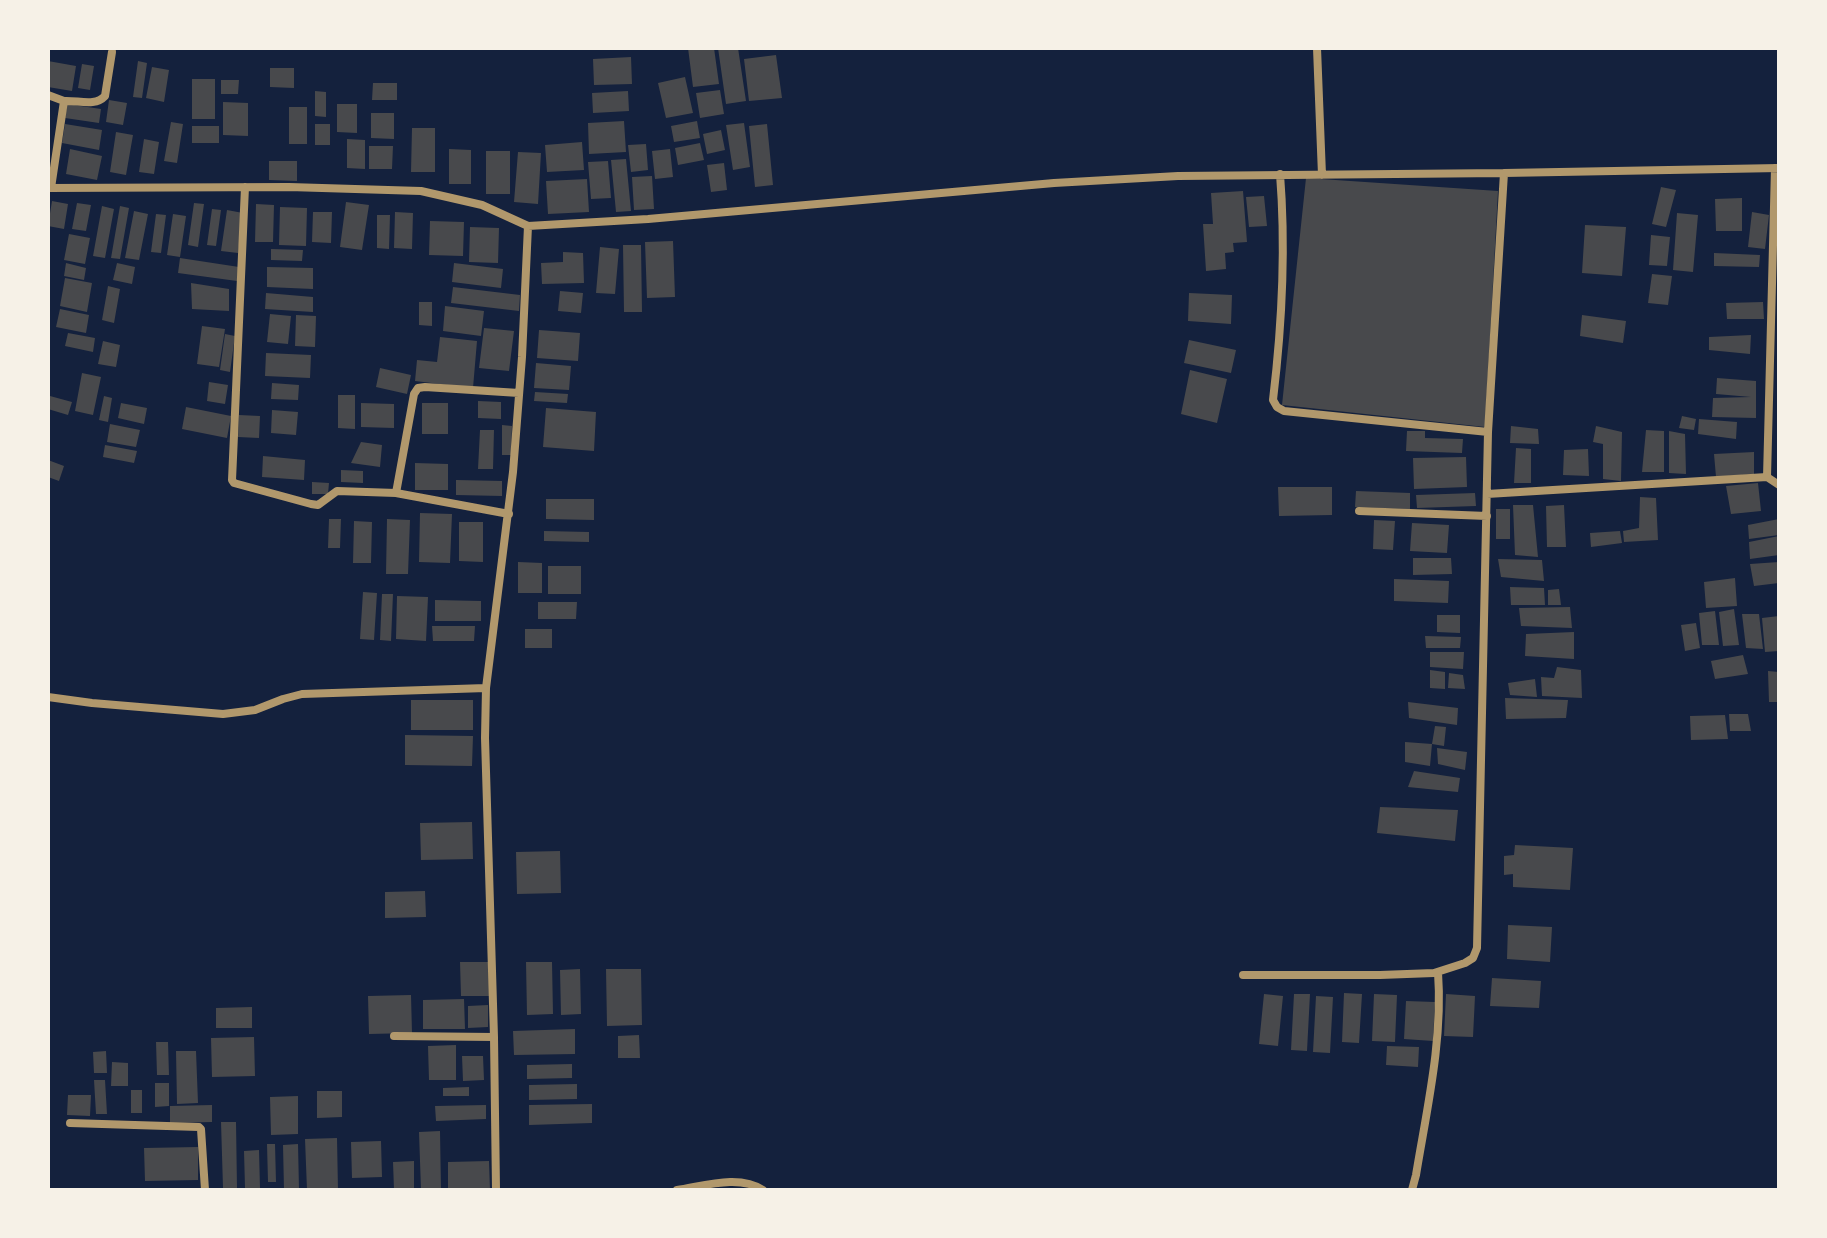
<!DOCTYPE html>
<style>
body{margin:0}
#map{position:relative;width:1827px;height:1238px;overflow:hidden;background:#14213d;font-family:Mulish,sans-serif}
canvas{display:block}
.frame{position:absolute;inset:0;border:50px solid #f6f1e7;pointer-events:none}
</style>
<div id="map">
<canvas width="1827" height="1238"></canvas>
<div class="frame"></div>
</div>
<script>
const ctx = document.querySelector('canvas').getContext('2d');
ctx.lineJoin = 'round';
function fill(path, color) { ctx.fillStyle = color; ctx.fill(path, 'evenodd'); }
function strokePath(path, color, width, dash) { ctx.strokeStyle = color; ctx.lineWidth = width; ctx.lineCap = dash ? 'butt' : 'round'; ctx.setLineDash(dash || []); ctx.stroke(path); }
fill(new Path2D(`
 M688,48H714L719,84L693,87Z
 M718,48H738L746,101L726,104Z
 M776,55L782,98L749,101L744,59Z
 M631,57L632,84L594,85L593,59Z
 M48,61L76,66L72,91L48,87Z
 M138,61L147,63L142,98L133,97Z
 M82,64L94,66L90,90L78,88Z
 M152,67L169,70L164,102L146,98Z
 M270,68H294V88L270,87Z
 M685,77L693,113L666,118L658,83Z
 M192,79H215V119H192Z
 M221,80H239L238,94H221Z
 M373,83H397V100H372Z
 M720,90L724,114L700,118L696,93Z
 M315,91L326,92V117L315,116Z
 M628,91L629,111L593,113L592,93Z
 M109,100L127,103L123,125L106,122Z
 M223,102L248,103V136L223,135Z
 M67,104L101,109L99,123L65,118Z
 M337,104H357V133L337,132Z
 M289,107H307V144H289Z
 M371,113H394V139L371,138Z
 M624,121L626,152L589,154L588,123Z
 M697,121L700,138L674,142L671,126Z
 M171,122L183,124L177,163L164,161Z
 M744,123L750,167L733,170L726,125Z
 M65,124L102,130L99,150L62,143Z
 M315,124H330V145H315Z
 M767,124L773,185L755,187L749,126Z
 M192,126H219V143H192Z
 M412,128H435V172H411Z
 M721,130L725,150L707,154L703,134Z
 M116,132L133,135L126,175L110,172Z
 M144,139L159,142L154,174L139,172Z
 M347,139L365,140V169L347,168Z
 M582,142L584,170L547,172L545,145Z
 M700,143L704,160L678,165L675,148Z
 M646,144L648,170L631,172L628,145Z
 M369,146H393L392,169H369Z
 M70,149L102,156L97,180L66,174Z
 M449,149L471,150V184H449Z
 M670,149L673,177L655,179L652,151Z
 M486,151H510V194H486Z
 M518,152L541,153L538,204L514,202Z
 M626,159L631,211L616,212L611,160Z
 M269,161H297V181L269,180Z
 M608,161L611,198L591,199L588,162Z
 M724,163L727,190L711,192L707,165Z
 M652,176L654,209L634,210L632,177Z
 M1306,178L1498,191L1485,427L1282,405Z
 M587,179L589,212L548,214L546,181Z
 M1661,187L1676,190L1666,227L1652,224Z
 M1243,191L1247,242L1233,243L1234,252L1225,253L1226,269L1206,271L1203,224H1213L1211,193Z
 M1264,196L1267,226L1249,227L1246,197Z
 M1742,198V231H1716L1715,199Z
 M52,201L68,204L64,229L48,226Z
 M346,202L369,205L362,250L340,247Z
 M77,203L91,205L86,231L72,229Z
 M194,203L204,204L198,247L188,245Z
 M256,204L274,205L273,242H255Z
 M102,206L114,209L105,258L93,256Z
 M120,206L129,208L120,259L111,258Z
 M280,207L307,208L306,246L279,245Z
 M212,209L221,210L216,246L207,245Z
 M227,210L243,213L238,253L221,251Z
 M134,211L148,214L139,260L125,258Z
 M313,212H332L331,243L312,242Z
 M395,212L413,213L412,249L394,248Z
 M1752,212L1769,215L1765,249L1748,247Z
 M1677,213L1698,215L1693,272L1673,270Z
 M156,214L166,215L161,253L151,252Z
 M173,214L186,216L180,257L167,255Z
 M377,215H390L389,249L377,248Z
 M430,221L464,222L463,256L429,255Z
 M1585,225L1626,227L1622,276L1582,273Z
 M470,227L499,228L498,263L469,262Z
 M69,234L90,238L85,264L64,260Z
 M1651,235L1670,237L1667,266L1649,265Z
 M673,241L675,297L647,298L645,242Z
 M623,245H641L642,312H624Z
 M600,247L619,249L615,294L596,293Z
 M271,249L303,250L302,261L271,260Z
 M563,252L583,253L584,283L542,284L541,263L563,262Z
 M1714,253L1760,255L1759,267L1714,266Z
 M180,258L239,267L237,281L178,273Z
 M66,263L86,268L84,280L64,276Z
 M117,263L135,267L132,284L113,280Z
 M454,263L503,269L501,288L452,282Z
 M267,267L313,268V289L267,287Z
 M1652,274L1672,276L1668,305L1648,303Z
 M65,278L92,283L87,312L60,306Z
 M191,283L229,289V311L192,309Z
 M108,286L120,289L114,323L102,320Z
 M453,287L520,295L519,311L451,303Z
 M560,291L583,293L581,313L558,311Z
 M266,293L313,297V312L265,309Z
 M1189,293L1232,295L1231,324L1188,321Z
 M419,302H432V326L419,325Z
 M1763,302L1764,319H1727L1726,303Z
 M445,306L484,311L481,336L443,331Z
 M60,309L89,315L86,333L56,327Z
 M270,314L291,316L288,344L267,342Z
 M296,315L316,316L315,347L295,346Z
 M1582,315L1626,321L1623,343L1580,336Z
 M202,326L225,329L219,367L197,364Z
 M484,328L514,331L509,371L479,368Z
 M539,330L580,333L578,361L537,358Z
 M68,333L95,338L93,352L65,346Z
 M225,334L235,336L230,372L220,370Z
 M1751,335L1750,354L1709,350V337Z
 M440,337L477,341L473,388L415,381L417,360L437,362Z
 M1189,340L1236,350L1231,373L1184,363Z
 M103,341L120,345L116,367L98,364Z
 M266,353L311,355L310,378L265,376Z
 M536,363L571,366L569,390L534,388Z
 M380,368L411,375L407,394L376,387Z
 M1190,370L1227,379L1217,423L1181,414Z
 M82,373L101,377L93,415L75,411Z
 M1717,378L1756,381V418L1712,417L1713,398L1751,397L1716,394Z
 M209,382L228,385L225,404L207,401Z
 M272,383L299,385L298,400L271,399Z
 M535,392L568,394L567,403L534,401Z
 M338,395H355V429L338,428Z
 M50,396L72,402L68,415L48,409Z
 M104,396L112,398L108,422L99,420Z
 M478,401L501,402V419L478,418Z
 M121,403L147,408L144,424L118,418Z
 M361,403L394,404V428L361,427Z
 M422,403H448V434H422Z
 M186,407L231,416L227,438L182,429Z
 M546,408L596,412L594,451L543,447Z
 M272,410L298,412L296,435L271,433Z
 M239,415L260,416L259,438L238,437Z
 M1682,416L1696,419L1694,430L1679,428Z
 M1699,419L1737,422L1736,439L1698,434Z
 M110,424L140,430L136,447L107,442Z
 M502,425L512,426L511,455H502Z
 M1511,426L1538,429L1539,444L1510,443Z
 M1596,426L1622,432L1621,481L1603,479V444L1593,442Z
 M480,430H494L493,469H478Z
 M1646,430L1664,431V472H1642Z
 M1407,431H1425V438L1463,439L1462,453L1406,451Z
 M1669,431L1685,434L1686,474L1669,473Z
 M361,442L382,445L380,467L351,463Z
 M105,445L137,451L134,463L103,457Z
 M1516,448L1531,449V483H1514Z
 M1588,449L1589,476L1563,475L1564,450Z
 M1754,452V474L1716,477L1714,454Z
 M263,456L305,460L304,480L262,477Z
 M1466,457L1467,487L1414,489L1413,458Z
 M48,460L64,466L59,481L48,477Z
 M415,463L448,464V490H415Z
 M341,470L363,471V483L341,482Z
 M456,480L502,481V496L456,495Z
 M312,482L329,483L328,494H312Z
 M1758,483L1761,511L1731,514L1726,486Z
 M1278,487H1332V515L1279,516Z
 M1356,491L1410,493V509L1355,507Z
 M1475,493L1476,506L1417,508L1416,495Z
 M1640,497L1656,498L1658,540L1624,542L1623,531L1639,528Z
 M546,499H594V520L546,519Z
 M1513,505H1533L1538,557L1515,555Z
 M1564,505L1566,547H1547L1546,506Z
 M1496,509H1510V539H1496Z
 M420,513L452,514L450,563L419,562Z
 M329,519H341L340,548H328Z
 M387,519L410,520L408,574H386Z
 M1779,519V535L1749,539L1748,525Z
 M1374,520L1395,521L1393,550L1373,549Z
 M354,521L372,522L371,563H353Z
 M459,522H483V562L459,561Z
 M1412,523L1449,525L1447,553L1410,551Z
 M544,531L589,532V542L544,541Z
 M1620,531L1622,543L1591,547L1590,533Z
 M1779,536V555L1750,559L1749,542Z
 M1413,558H1451L1452,574L1413,575Z
 M1498,559L1542,560L1544,581L1501,577Z
 M518,562L542,563V593H518Z
 M1779,562V583L1754,586L1750,564Z
 M548,566H581V594H548Z
 M1735,578L1737,606L1706,608L1704,582Z
 M1394,579L1449,581L1448,603L1394,601Z
 M1510,587L1544,588L1545,605H1511Z
 M1559,589L1561,605H1548V590Z
 M363,592L377,593L374,640L360,639Z
 M382,594H393L391,641L380,640Z
 M397,596L428,597L426,641L396,639Z
 M435,600L481,601V621H435Z
 M538,602H577L576,619H538Z
 M1570,607L1572,628L1521,626L1519,608Z
 M1734,609L1739,645L1723,646L1719,612Z
 M1715,611L1719,645H1702L1699,613Z
 M1742,614H1759L1763,649L1746,648Z
 M1437,615H1460V633L1437,632Z
 M1779,616V651L1765,652L1762,618Z
 M1696,623L1700,648L1685,651L1681,625Z
 M432,626H475L474,641H433Z
 M525,629H552V648H525Z
 M1574,632V659L1525,656L1526,634Z
 M1425,636L1461,637L1460,648H1426Z
 M1430,652H1464L1463,669L1430,667Z
 M1743,655L1748,674L1715,679L1711,661Z
 M1557,667L1581,670L1582,698L1542,696L1541,677L1554,678Z
 M1430,670L1445,672V689L1430,688Z
 M1768,671L1779,672V702H1769Z
 M1449,673L1463,675L1465,689L1448,688Z
 M1535,679L1537,697L1510,695L1508,683Z
 M1505,698L1568,700L1566,718L1506,719Z
 M411,700H473V730H411Z
 M1408,702L1458,708L1457,725L1409,718Z
 M1729,714H1748L1751,731H1730Z
 M1725,715L1728,739L1691,740L1690,716Z
 M1435,726L1446,727L1444,746L1432,744Z
 M405,735L473,736L472,766L405,765Z
 M1405,742L1432,744L1430,766L1405,762Z
 M1437,748L1467,752L1465,770L1438,764Z
 M1414,771L1460,778L1458,792L1408,787Z
 M1380,807L1458,810L1455,841L1377,833Z
 M472,822L473,859L421,860L420,823Z
 M1515,845L1573,848L1570,890L1513,887V874L1504,875V856L1514,855Z
 M560,851L561,893L517,894L516,852Z
 M425,891L426,917L385,918V892Z
 M1508,925L1552,927L1550,962L1507,959Z
 M460,962H489L490,996H461Z
 M526,962H552L553,1014L527,1015Z
 M580,969L581,1014L561,1015L560,970Z
 M606,969H641L642,1025L607,1026Z
 M1492,978L1541,981L1539,1008L1490,1006Z
 M1344,993L1362,994L1359,1043L1342,1042Z
 M1264,994L1283,996L1278,1046L1259,1044Z
 M1294,994H1310L1307,1051L1291,1050Z
 M1374,994L1397,995L1395,1042L1372,1041Z
 M1446,994L1475,996L1473,1037L1444,1036Z
 M411,995L412,1033L369,1034L368,996Z
 M1316,996L1333,997L1330,1053L1313,1052Z
 M464,999L465,1029H423V1000Z
 M1406,1001L1435,1002L1433,1041L1404,1039Z
 M488,1005V1027L468,1028V1006Z
 M252,1007V1028H216V1008Z
 M575,1029V1054L514,1055L513,1031Z
 M639,1035L640,1058H618V1036Z
 M254,1037L255,1076L212,1077L211,1038Z
 M156,1042H168L169,1075H157Z
 M456,1045V1080H429L428,1046Z
 M1387,1046L1419,1047L1418,1067L1386,1065Z
 M106,1051L107,1073H94L93,1052Z
 M176,1051H196L198,1103L177,1104Z
 M462,1056H483L484,1080L463,1081Z
 M112,1062L128,1063V1086H111Z
 M572,1064V1078L527,1079V1065Z
 M94,1080H105L107,1114H96Z
 M155,1083H169V1106L155,1107Z
 M577,1084V1099L529,1100V1085Z
 M469,1087V1096H443V1088Z
 M131,1090H142V1113H131Z
 M317,1091H342V1117L317,1118Z
 M68,1095H91L90,1116L67,1115Z
 M298,1096V1134L271,1135L270,1097Z
 M592,1104V1123L529,1125V1105Z
 M212,1105V1122L170,1123V1106Z
 M486,1105V1119L436,1121L435,1106Z
 M221,1122H236L237,1188H223Z
 M440,1131L441,1190H421L419,1132Z
 M337,1138L338,1190H307L305,1139Z
 M381,1141L382,1177L352,1178L351,1142Z
 M267,1144H275L276,1182H268Z
 M298,1144L299,1189L284,1190L283,1145Z
 M198,1147V1180L145,1181L144,1148Z
 M259,1150L260,1188H245L244,1151Z
 M414,1161V1190H394L393,1162Z
 M489,1161L490,1190H448V1162Z`), '#48494c');
strokePath(new Path2D(`
 M1317,48L1322,175
 M48,95L64,101
 M1775,168L1767,477L1779,485
 M1280,174C1286,249 1282,325 1273,400L1277,407L1284,411L1488,432
 M245,187L232,480L234,483L311,504L318,505L337,491L396,493
 M48,188L289,187L421,191L482,205L528,226L648,219L1054,183L1178,176L1504,173
 M51,188L64,101C78,100 95,107 105,96L112,52
 M1487,494L1767,477
 M1359,511L1487,516
 M509,514L396,493L414,394L418,388L425,387L519,393
 M48,697L92,703L223,714L255,710L283,699L302,694L486,688
 M1243,975H1380L1434,973L1465,963L1473,958L1477,948L1488,432L1504,173L1779,168
 M394,1036L494,1037
 M70,1123L199,1127L201,1129L205,1190
 M496,1190L494,1037L485,738L486,688L513,472L522,357L528,226
 M677,1190C704,1186 739,1174 763,1190
 M1412,1190L1416,1175C1427,1108 1443,1040 1438,972`), '#b1986c', 8);
</script>
